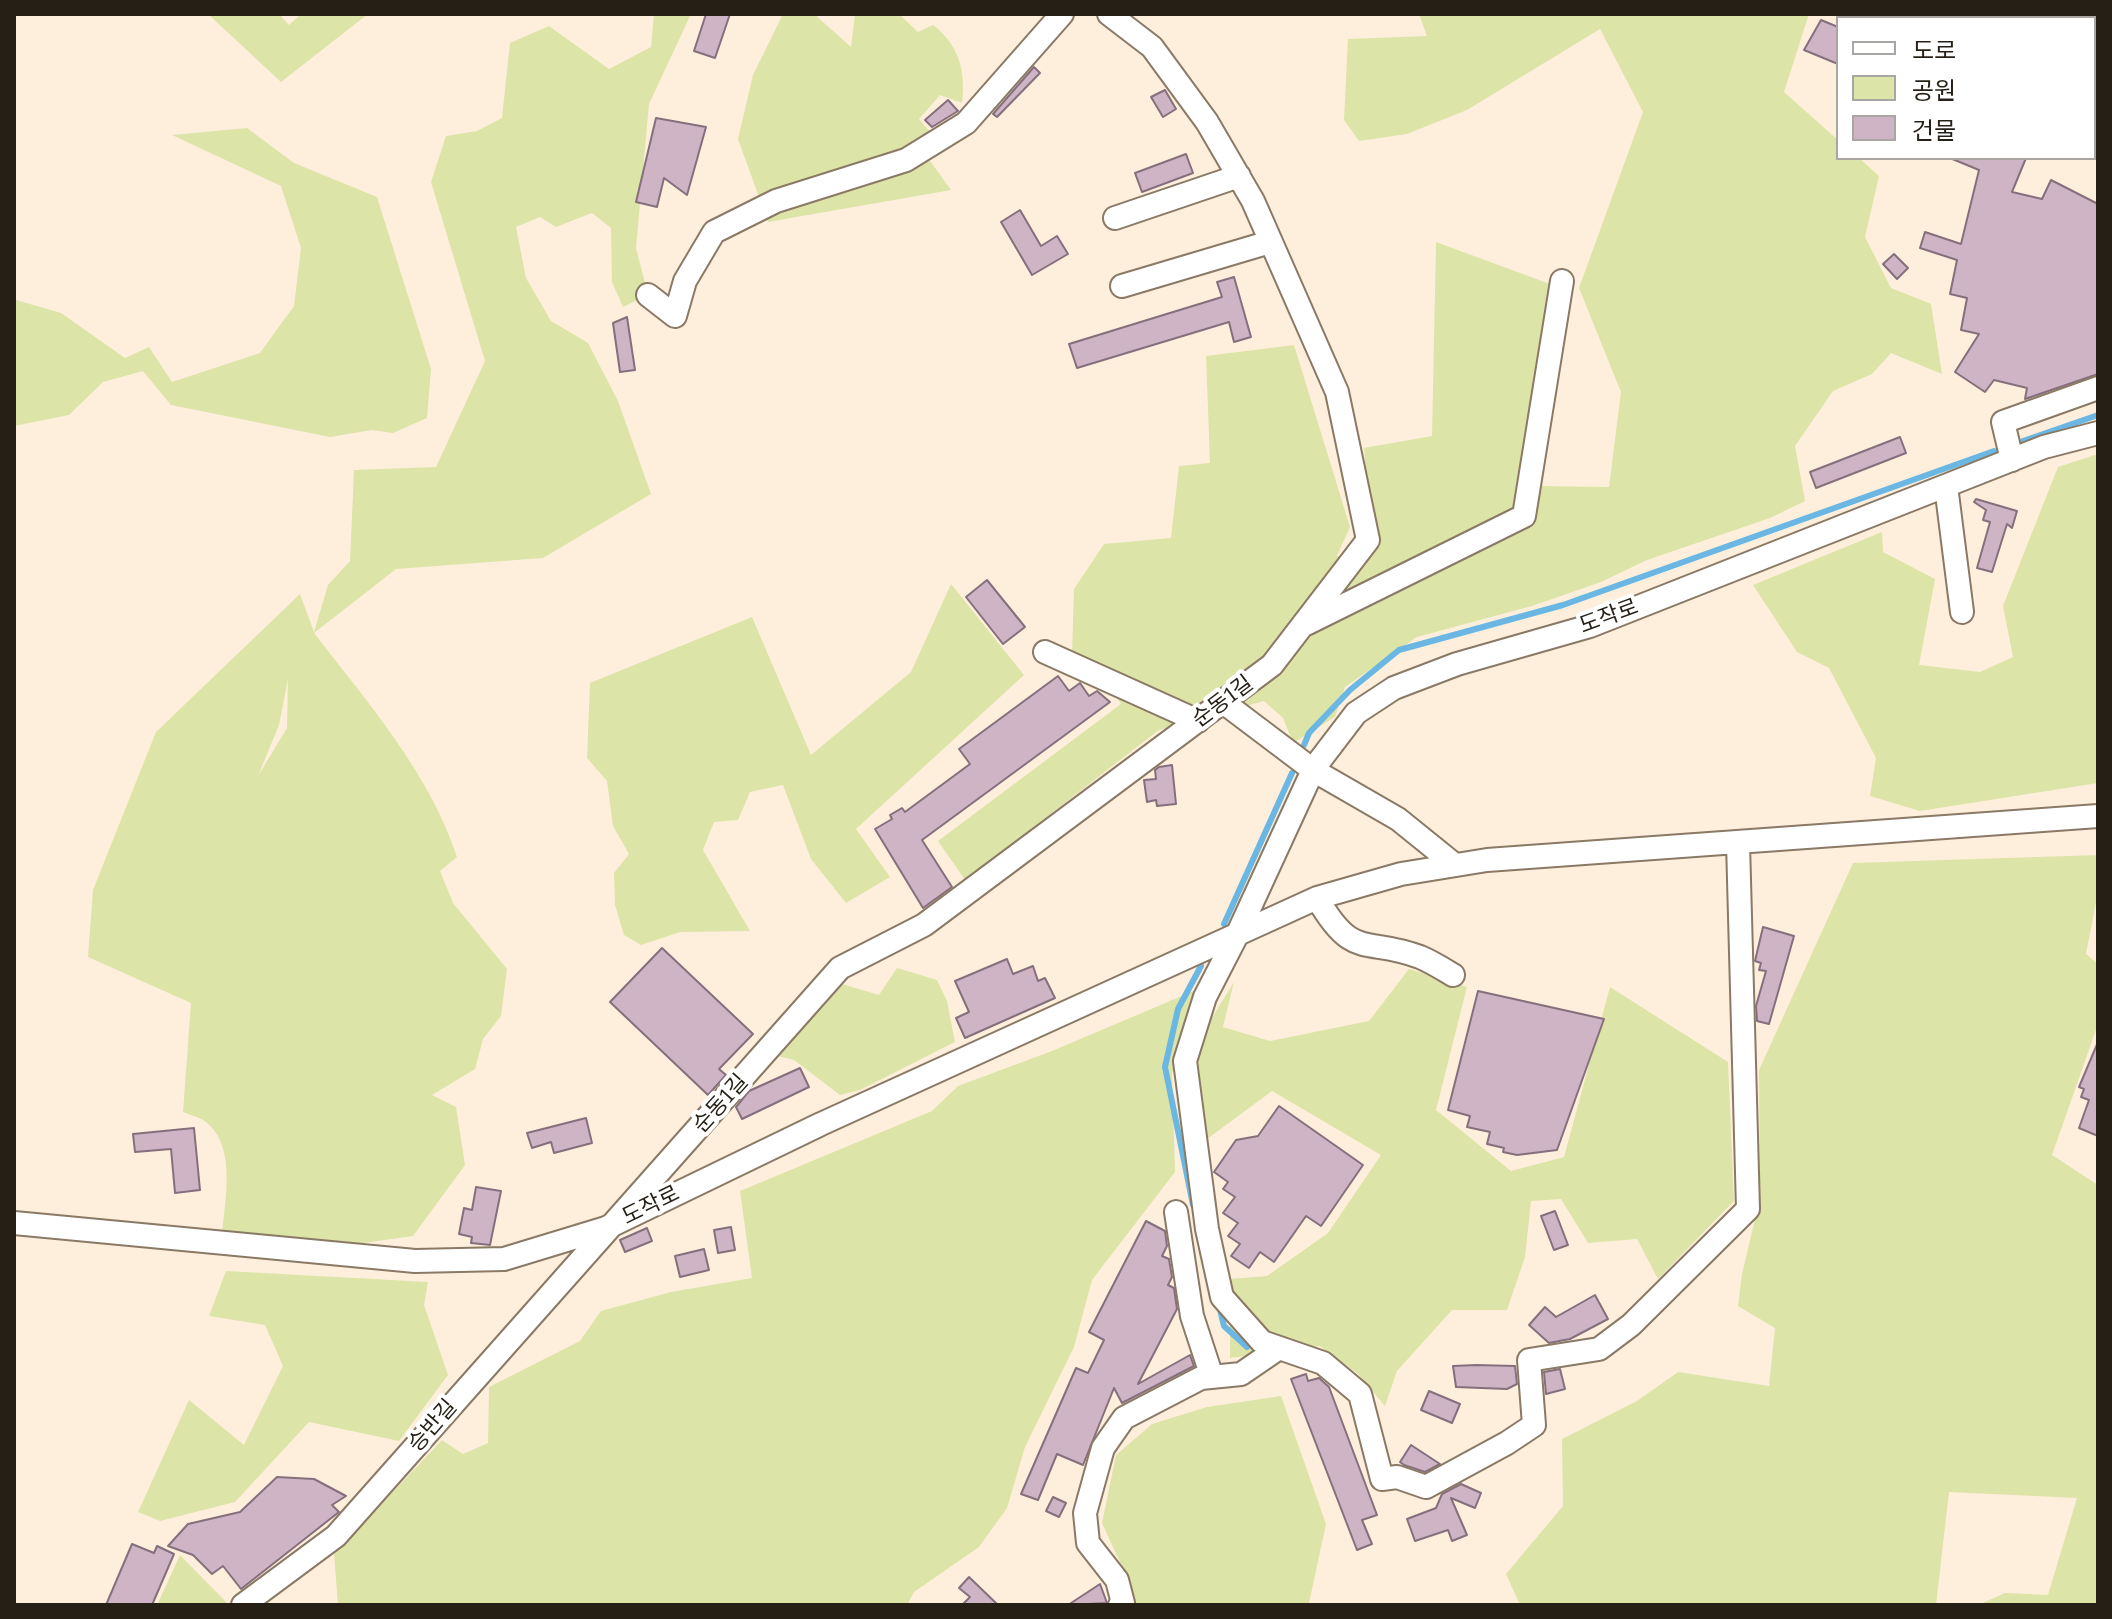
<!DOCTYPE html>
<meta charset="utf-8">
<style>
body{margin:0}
#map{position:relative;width:2112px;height:1619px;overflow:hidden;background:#feefdd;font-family:Bitter,"Noto Sans KR",serif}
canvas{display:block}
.frame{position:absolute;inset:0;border:16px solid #251f16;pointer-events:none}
.legend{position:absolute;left:1836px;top:16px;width:260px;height:144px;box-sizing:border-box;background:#fff;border:2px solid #a8a5a2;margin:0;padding:10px 14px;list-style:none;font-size:24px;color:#251f16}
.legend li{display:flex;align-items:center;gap:16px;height:40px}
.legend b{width:40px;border:2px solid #a8a5a2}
</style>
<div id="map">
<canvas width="2112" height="1619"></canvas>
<div class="frame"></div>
<ul class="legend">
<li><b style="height:10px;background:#fff"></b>도로</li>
<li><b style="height:22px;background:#dde4a7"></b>공원</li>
<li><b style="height:22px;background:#ceb4c4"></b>건물</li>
</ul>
</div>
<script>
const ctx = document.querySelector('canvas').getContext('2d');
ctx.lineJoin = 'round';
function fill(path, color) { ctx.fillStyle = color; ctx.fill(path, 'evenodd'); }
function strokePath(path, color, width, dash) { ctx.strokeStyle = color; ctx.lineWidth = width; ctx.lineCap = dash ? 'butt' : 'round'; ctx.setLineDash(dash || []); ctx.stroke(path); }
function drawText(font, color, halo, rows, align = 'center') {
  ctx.font = font + ' Bitter,"Noto Sans KR",serif'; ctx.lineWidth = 8; ctx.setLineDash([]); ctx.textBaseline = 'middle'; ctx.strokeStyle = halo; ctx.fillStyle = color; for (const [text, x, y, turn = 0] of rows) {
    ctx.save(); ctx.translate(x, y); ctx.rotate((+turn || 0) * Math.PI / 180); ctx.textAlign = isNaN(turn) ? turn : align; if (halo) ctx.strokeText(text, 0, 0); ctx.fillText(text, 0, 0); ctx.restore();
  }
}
fill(new Path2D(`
 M208,14H279L289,25L301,14H368L281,82Z
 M654,14H691L649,104L636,248L648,295L623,307L612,282L611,228L592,213L556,227L540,217L516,227L526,278L551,321L588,343L618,401L651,494L543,558L396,569L314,633C368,703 429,772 457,857L440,871L453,903L507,969L501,1016L483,1039L475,1069L432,1095L456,1107L465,1165L413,1236L342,1246L222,1237C224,1203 238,1148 206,1122C200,1117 190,1115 183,1112L191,1003L88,957L93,890L156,732L300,594L314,632L328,585L350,561L354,470L436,467L485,361L431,182L446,136L477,131L502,118L510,43L549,26L609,69L651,47ZM288,679L287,728L258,776L279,725Z
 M783,14H814L851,47L855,14H899L918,32L933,25C959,45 966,71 962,103L940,95L919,119L941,145L928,158L951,190L768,222L738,139L753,75Z
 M1419,14H1809L1784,92L1838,140V158H1859L1879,176L1865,237L1891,288L1931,304L1942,374L1891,353L1872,374L1833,391L1795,446L1805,501L1770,518L1647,560L1601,582L1532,606L1417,637L1345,687L1335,717L1293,743L1283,718L1264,701L1159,730L965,880L938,841L1121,704L1095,665L1072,653L1074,589L1104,544L1171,538L1179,466L1210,463L1206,356L1294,345L1350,527L1337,556L1372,555L1364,448L1432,436L1436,242L1550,284L1517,513L1533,515L1537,486L1609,487L1621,392L1579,288L1643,112L1600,29L1467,110L1407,134L1359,141L1344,120L1348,39L1427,36Z
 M1834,14H2053L2049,18H1844Z
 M247,128L294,163L377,197L431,369L427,418L393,433L372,430L330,437L171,405L143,371L103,382L69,415L14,426L16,300L61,313L125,358L149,347L172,382L260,353L294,306L301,248L281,186L172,135Z
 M2098,454V783L1920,811L1870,796L1876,758L1829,668L1797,652L1753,585L1882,532L1883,552L1935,579L1919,665L1980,672L2013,657L2003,606L2058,467Z
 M951,584L1024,675L856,829L890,877L846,903L811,859L783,785L750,792L738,820L714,822L703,850L750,931L680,932L641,945L624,935L615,905L614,873L629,854L613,826L607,781L587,758L590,683L752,617L811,755L911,672Z
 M2098,855V892L2086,954L2098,964V1024L2052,1155L2098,1185V1605H1978L2005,1593L2048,1595L2077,1498L1949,1492L1936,1605H1520L1506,1574L1563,1506L1562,1439L1637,1401L1678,1372L1769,1386L1775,1328L1738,1306L1742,1274L1760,1198L1759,1070L1853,863Z
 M897,968L937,980L947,1001L955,1042L860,1090L840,1095L794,1060L778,1056L822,1000L842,984L879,995Z
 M1409,969L1467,987L1436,1110L1511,1171L1564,1157L1610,987L1728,1062L1734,1201L1658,1279L1637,1239L1588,1243L1561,1199L1531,1201L1525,1257L1507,1310H1452L1397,1371L1385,1406L1358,1374L1320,1346L1230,1358V1279L1267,1276L1328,1233L1381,1155L1272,1091L1203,1142L1185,1061L1234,982L1223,1027L1270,1041L1369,1021Z
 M1196,990L1172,1074L1175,1172L1092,1280L1074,1347L1025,1447L1007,1508L979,1547L914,1592L907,1605H338L334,1554L442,1440L463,1454L488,1443L489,1387L580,1341L601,1311L671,1292L752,1278L740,1191L932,1111L958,1086L1052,1051Z
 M226,1271L428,1282L424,1305L448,1375L399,1441L309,1422L235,1502L160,1521L138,1512L189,1400L244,1445L283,1366L265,1325L209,1316Z
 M1281,1396L1326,1524L1309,1603L1122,1605L1123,1569L1102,1523L1116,1455L1152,1424L1207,1407Z
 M180,1555L229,1605H157Z`), '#dde4a7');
strokePath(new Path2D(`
 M2023,441L2098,415
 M1304,745L1309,733L1350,690L1399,650L1563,605L1994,451
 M1224,924L1292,773
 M1193,1205L1165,1067L1178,1009L1201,966
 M1219,1305L1224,1326L1247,1347`), '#6ab7e4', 6);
const building = new Path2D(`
 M706,14H730L715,58L694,51Z
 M1821,20L1838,27V64L1804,50Z
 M1034,67L1040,73L997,117L993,114Z
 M1165,90L1176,109L1163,117L1151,97Z
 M948,100L958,111L932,127L925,120Z
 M656,118L706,127L687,195L664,178L657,207L636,202Z
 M1186,154L1193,173L1142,192L1135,173Z
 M1950,158H2026L2012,192L2042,199L2051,180L2098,204V374L2025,399L2027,388L1994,380L1985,392L1955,372L1979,334L1961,330L1967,298L1950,294L1957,260L1920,248L1925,232L1961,244L1979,170Z
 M1020,210L1041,246L1057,236L1068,254L1032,275L1001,222Z
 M1894,254L1908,268L1897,279L1883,264Z
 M1234,277L1251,337L1234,342L1229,322L1077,368L1069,344L1222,297L1217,282Z
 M627,317L635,370L620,372L613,323Z
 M1900,437L1906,453L1816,488L1810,472Z
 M1976,499L2017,511L2012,528L2007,524L1992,572L1977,568L1990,522L1983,520L1986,510L1974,502Z
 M987,580L1025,627L1003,644L966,597Z
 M1058,676L1069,691L1080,683L1089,696L1097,691L1110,702L922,840L952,887L923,908L875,829L892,819L890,815L902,808L905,812L970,764L959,749Z
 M1172,765L1176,804L1157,806L1156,800L1147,802L1144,780L1156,779L1155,770L1159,767Z
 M1763,927L1794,936L1769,1024L1757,1021L1756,1006L1766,971L1759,970L1761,963L1755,961Z
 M662,948L753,1034L719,1069L726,1075L708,1095L610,1002Z
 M1007,959L1013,974L1033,966L1038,981L1045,978L1055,998L965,1038L956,1018L969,1012L955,981Z
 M1478,991L1604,1019L1557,1150L1517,1155L1503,1152L1504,1148L1487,1144L1490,1132L1467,1127L1470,1116L1448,1110Z
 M2098,1042V1136L2079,1128L2089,1100L2081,1097L2084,1089L2079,1087Z
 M800,1068L809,1087L742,1119L736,1107L749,1091Z
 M1279,1106L1363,1165L1321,1226L1306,1216L1274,1262L1260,1252L1249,1268L1231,1256L1240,1244L1228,1236L1238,1223L1223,1213L1235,1197L1223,1189L1228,1182L1214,1172L1236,1140L1258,1136Z
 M586,1118L592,1143L554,1153L551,1142L532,1148L527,1133Z
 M194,1128L200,1190L175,1193L171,1149L135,1152L133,1134Z
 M476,1187L501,1191L490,1245L471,1243L472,1237L459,1234L464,1208L472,1210Z
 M1555,1211L1568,1245L1554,1250L1541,1216Z
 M1146,1221L1165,1231L1167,1246L1162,1256L1169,1259L1172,1277L1168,1285L1174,1288L1177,1309L1138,1384L1190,1355L1194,1366L1122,1403L1114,1388L1083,1465L1057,1454L1038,1500L1021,1494L1076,1368L1088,1373L1104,1340L1089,1332Z
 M731,1227L735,1250L718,1253L714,1230Z
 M647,1228L652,1241L625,1252L620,1240Z
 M704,1249L709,1270L680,1277L675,1256Z
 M1595,1295L1608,1319L1570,1339L1549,1343L1529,1325L1545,1307L1556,1317Z
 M1476,1365L1515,1366L1517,1384L1507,1389L1456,1387L1453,1366Z
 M1560,1369L1565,1389L1546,1394L1544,1372Z
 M1306,1374L1308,1381L1319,1378L1329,1387L1377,1515L1362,1520L1372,1544L1357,1550L1291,1379Z
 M1429,1391L1460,1404L1452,1423L1421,1410Z
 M1411,1445L1440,1464L1425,1472L1404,1465L1400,1462Z
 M277,1477L314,1479L346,1496L332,1505L339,1512L241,1589L223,1566L212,1574L193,1555L168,1546L188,1524L240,1512Z
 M1461,1484L1481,1493L1475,1508L1451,1498L1467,1535L1452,1541L1448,1530L1415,1541L1407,1519L1436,1508L1442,1494Z
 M1053,1497L1066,1503L1059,1517L1046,1511Z
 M132,1544L154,1553L157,1546L174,1554L152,1605H106Z
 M969,1577L998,1605H962L970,1597L959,1588Z
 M1100,1584L1107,1603L1068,1605Z`);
fill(building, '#ceb4c4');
strokePath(building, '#866f7d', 2);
const minor = new Path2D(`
 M1115,218L1239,176
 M1122,286L1270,242
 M648,295L675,316L685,281L714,232L776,201L906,160L966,123L1062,14
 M2012,460L2003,422L2098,388
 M1946,486L1962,612
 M1306,624L1524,516L1562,281
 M1045,652L1198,721
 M1223,702L1313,770L1398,819L1455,865
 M1738,843L1748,1209L1631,1325L1599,1349L1529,1360L1534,1425L1507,1443L1426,1487L1397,1477L1382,1479L1360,1394L1323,1363L1262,1342L1222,1297L1207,1229L1185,1061L1205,997L1238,933L1314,768L1356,713L1394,688L1457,664L1590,626L2044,447L2098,433
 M1317,898C1354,962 1365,936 1420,957C1432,962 1443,969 1453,975
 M1176,1212L1192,1316L1212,1377
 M14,1223L415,1261L504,1259L606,1228L821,1124L1317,898L1401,874L1487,860L2098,816
 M243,1605L336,1536L840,968L924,925L1272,665L1368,540L1337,392L1253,201L1207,122L1152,47L1109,14
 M1120,1605L1123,1603L1117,1580L1088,1543L1085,1513L1103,1448L1124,1418L1201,1378L1241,1374L1279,1348`);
strokePath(minor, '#8a7965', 26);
strokePath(minor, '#fff', 22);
drawText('22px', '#251f16', '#fff', [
 ["도작로",1609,617,-20],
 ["순동1길",1223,702,-37],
 ["순동1길",721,1104,-48],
 ["도작로",651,1206,-26],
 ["승반길",433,1426,-49]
]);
</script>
